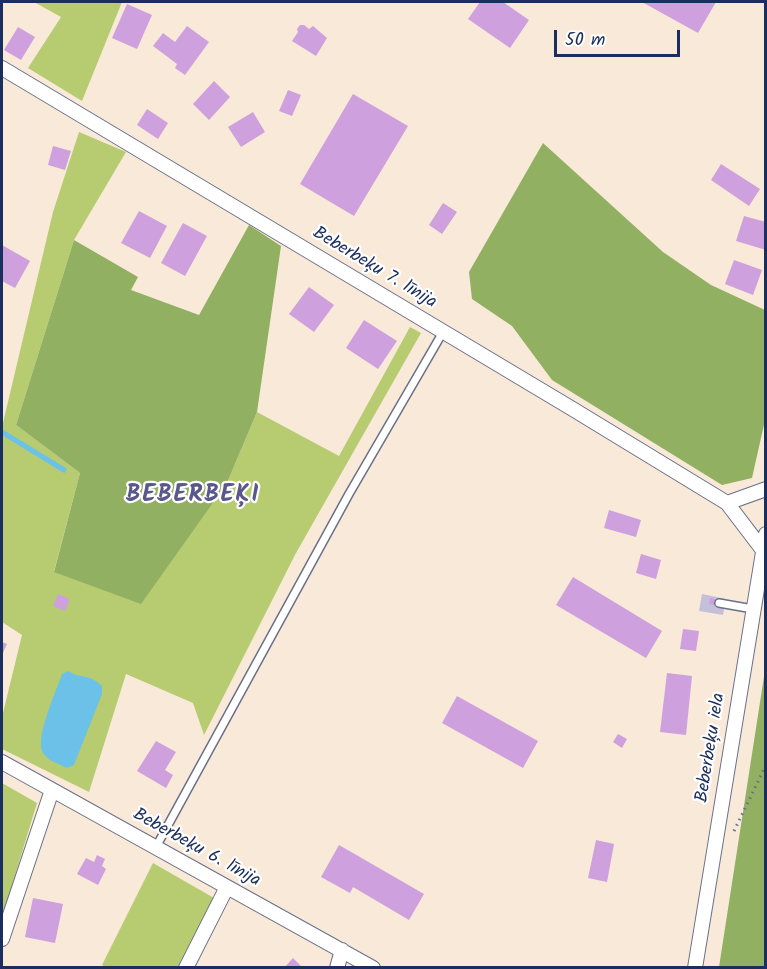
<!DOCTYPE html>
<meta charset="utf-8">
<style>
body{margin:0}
#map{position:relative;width:767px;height:969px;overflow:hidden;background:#f9e9d8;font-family:Kalam,sans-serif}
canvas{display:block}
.frame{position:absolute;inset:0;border:3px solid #1b2f5e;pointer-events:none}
.scale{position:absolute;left:554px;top:30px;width:126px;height:27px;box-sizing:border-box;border:3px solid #1b2f5e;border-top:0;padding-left:8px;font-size:18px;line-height:21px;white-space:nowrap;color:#1b2f5e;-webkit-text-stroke:4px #fff;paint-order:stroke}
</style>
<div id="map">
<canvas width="767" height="969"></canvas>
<div class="frame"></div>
<div class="scale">50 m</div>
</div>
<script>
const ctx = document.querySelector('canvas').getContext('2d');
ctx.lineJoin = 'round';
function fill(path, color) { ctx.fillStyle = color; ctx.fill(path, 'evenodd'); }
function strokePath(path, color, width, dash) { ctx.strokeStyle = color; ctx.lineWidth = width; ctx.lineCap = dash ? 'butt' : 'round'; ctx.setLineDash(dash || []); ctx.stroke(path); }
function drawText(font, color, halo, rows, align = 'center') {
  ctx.font = font + ' Kalam,sans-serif'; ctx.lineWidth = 4.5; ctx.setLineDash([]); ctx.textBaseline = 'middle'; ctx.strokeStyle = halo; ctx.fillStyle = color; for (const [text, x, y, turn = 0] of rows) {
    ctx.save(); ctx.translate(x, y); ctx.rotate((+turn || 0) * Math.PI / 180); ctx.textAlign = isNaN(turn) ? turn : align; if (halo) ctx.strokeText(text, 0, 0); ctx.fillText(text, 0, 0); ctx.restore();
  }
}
fill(new Path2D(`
 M702,594L726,599L723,615L699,611Z`), '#c5c0da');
fill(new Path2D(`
 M34,2H122L82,101L28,68L61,17Z
 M79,132L126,152L74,240L16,425L80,473L54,571L227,483L257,412L339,456L410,327L421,333L296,553L204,735L193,703L126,674L89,792L2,749V717L22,635L2,622V427L53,212Z
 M2,783L37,803L2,918Z
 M153,863L214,898L180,967L108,968L102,965Z`), '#b7cc70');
fill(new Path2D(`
 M543,143L663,252L711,285L765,310V420L752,478L722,485L552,380L512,326L472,299L469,272Z
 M249,225L281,246L257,412L227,483L141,604L54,572L80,473L16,425L74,240L138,277L131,290L199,315Z
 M765,670V967H719Z`), '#91b062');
fill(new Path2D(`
 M68,671C82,680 87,672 102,686V694L74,765L67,768C59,764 48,761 43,753C34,739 57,689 62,674Z`), '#6bc1e8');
strokePath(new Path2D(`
 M2,432L64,470`), '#6bc1e8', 5);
fill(new Path2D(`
 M480,2H503L529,20L510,48L468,19Z
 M642,2H716L698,33Z
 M127,4L152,15L137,49L112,38Z
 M300,25H304L309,29L313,26L327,38L316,56L292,41L298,32L297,29Z
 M187,26L209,42L185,75L175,68L177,64L153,46L163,33L175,42Z
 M18,27L35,37L21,60L4,50Z
 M214,81L230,97L209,120L193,104Z
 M288,90L301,95L292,116L279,111Z
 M353,94L408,126L354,216L300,184Z
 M147,109L168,123L158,139L137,125Z
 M253,112L265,132L241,147L228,127Z
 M53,146L71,151L65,170L48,165Z
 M721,164L760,189L749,206L711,180Z
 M443,203L457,212L442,234L429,225Z
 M139,211L167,226L150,258L121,243Z
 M744,216L766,222V250L736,241Z
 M183,223L207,236L185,276L161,263Z
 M2,245L30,261L15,288L2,281Z
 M734,260L762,270L753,295L725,284Z
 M309,287L334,305L314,332L289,314Z
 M364,320L397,341L378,369L346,348Z
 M609,510L641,520L636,537L604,528Z
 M641,554L661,560L656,579L636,573Z
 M573,577L662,631L646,658L556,605Z
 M58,594L70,599L65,611L53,606Z
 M710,598L718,600L717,605L709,604Z
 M683,629L699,631L696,651L680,649Z
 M2,642L7,644L2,655Z
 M667,673L692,676L686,735L660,732Z
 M457,696L538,741L523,768L442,723Z
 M618,734L627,739L622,748L613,742Z
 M156,741L176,752L165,770L173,775L166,788L137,771Z
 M596,840L614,844L607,882L588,878Z
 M339,845L424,894L409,920L353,887L350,893L321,877Z
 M97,855L105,859L102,866L106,869L98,885L77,874L86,858L94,862Z
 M33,898L63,904L55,943L25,937Z
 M293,958L303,968H284Z`), '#cea0de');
const service = new Path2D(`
 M719,603L753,609
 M156,847L349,494L443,332`);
const minor = new Path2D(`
 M2,68L571,408L727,503L762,549
 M727,503L766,489
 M2,762L373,968
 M2,939L52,790
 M186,968L227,887
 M337,968L342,950
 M695,968L766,534`);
strokePath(service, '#697089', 10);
strokePath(minor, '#697089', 16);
strokePath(new Path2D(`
 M734,831L766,765`), '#697089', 3, [1.5, 4.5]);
strokePath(service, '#fff', 7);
strokePath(minor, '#fff', 14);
drawText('18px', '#1b2f5e', '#fff', [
 ["Beberbeķu 7. līnija",374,269,31],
 ["Beberbeķu iela",712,748,-81],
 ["Beberbeķu 6. līnija",196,849,29]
]);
ctx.letterSpacing = '1.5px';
drawText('bold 24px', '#5a578b', '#fff', [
 ["BEBERBEĶI",193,497]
]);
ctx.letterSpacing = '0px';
</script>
